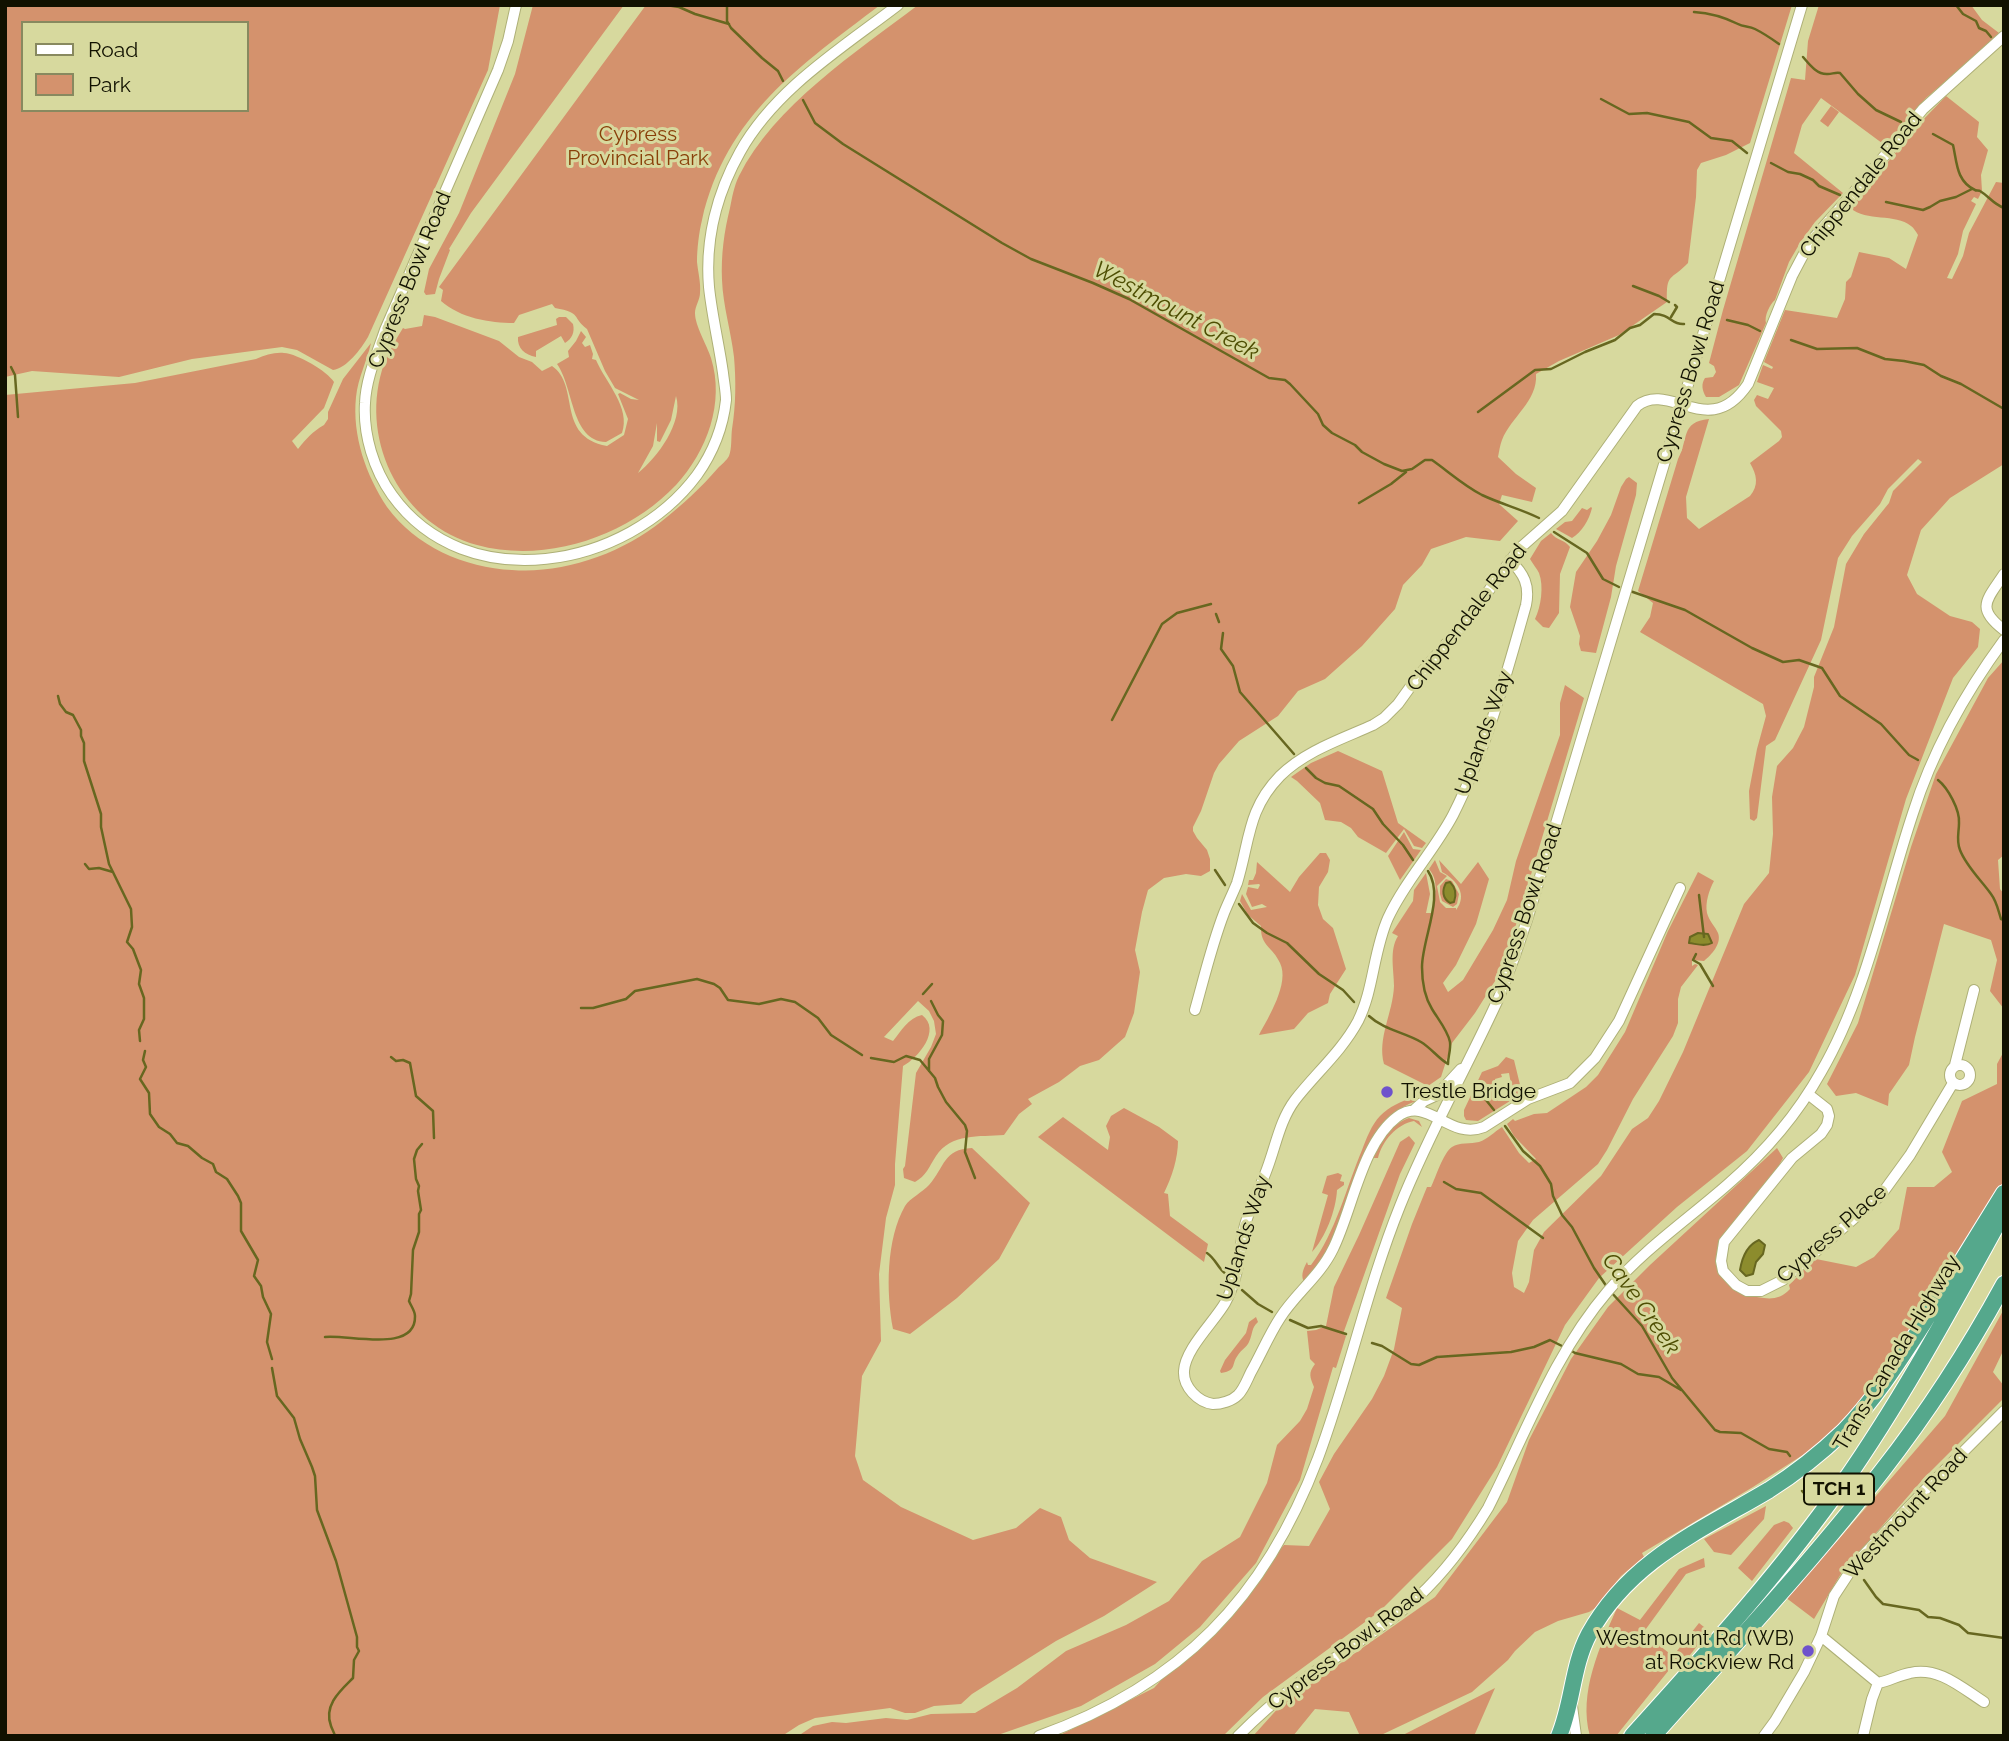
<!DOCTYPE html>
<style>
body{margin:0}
#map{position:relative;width:2009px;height:1741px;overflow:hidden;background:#d7d99e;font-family:Raleway,sans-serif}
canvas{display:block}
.frame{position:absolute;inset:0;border:7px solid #110;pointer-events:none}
.legend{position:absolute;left:21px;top:21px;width:228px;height:91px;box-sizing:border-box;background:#d7d99e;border:2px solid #88895f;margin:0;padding:9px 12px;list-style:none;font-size:21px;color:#110}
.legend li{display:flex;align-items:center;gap:14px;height:35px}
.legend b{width:35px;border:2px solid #88895f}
</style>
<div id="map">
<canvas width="2009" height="1741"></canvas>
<div class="frame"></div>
<ul class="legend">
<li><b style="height:9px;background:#fff"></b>Road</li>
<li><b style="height:19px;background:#d4926d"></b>Park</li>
</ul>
</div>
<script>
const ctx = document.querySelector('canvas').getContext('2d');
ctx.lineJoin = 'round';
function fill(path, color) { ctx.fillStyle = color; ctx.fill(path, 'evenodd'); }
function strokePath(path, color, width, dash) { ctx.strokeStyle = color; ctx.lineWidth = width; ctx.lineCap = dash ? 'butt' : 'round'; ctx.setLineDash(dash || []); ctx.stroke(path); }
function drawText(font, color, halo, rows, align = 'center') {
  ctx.font = font + ' Raleway,sans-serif'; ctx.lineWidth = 6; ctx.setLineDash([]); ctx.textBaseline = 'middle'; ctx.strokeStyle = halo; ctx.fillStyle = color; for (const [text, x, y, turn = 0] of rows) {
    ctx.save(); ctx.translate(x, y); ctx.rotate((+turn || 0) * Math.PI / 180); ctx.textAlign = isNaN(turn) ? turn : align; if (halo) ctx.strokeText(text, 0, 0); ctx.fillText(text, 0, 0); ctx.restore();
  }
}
fill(new Path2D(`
 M5,5H500L488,70L368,337C361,349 347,368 333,370L297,350L282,347L192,359L119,377L32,371L5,377ZM23,23H247V110H23Z
 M533,5H624L471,213L449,249L450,250L439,279L435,294L426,295L424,292L429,269L459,213L515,74Z
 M646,5H880C800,66 726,115 702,220C699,232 697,249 697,262C698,272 701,283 700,293C700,300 695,306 695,313C695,326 707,345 711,358C725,403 707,451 676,485C628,536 546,564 477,545C403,525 360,444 382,370C386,355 395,341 403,328L405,329L422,326L424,315L435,317L499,341L519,357L532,362L542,371L552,366C581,386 555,436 607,446L624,435L628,419L618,394L620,393L631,399L639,400L615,388L605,371L587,329C571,317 583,313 555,308L552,304L519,315L514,323C490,323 460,318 441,301L443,290L439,287ZM676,396C684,422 657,458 638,473L653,446L657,423V441L660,442L671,420Z
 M918,5H1792L1750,143L1726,155L1701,163L1697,170L1696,197L1688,263C1671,281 1666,272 1667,302L1619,335L1559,361L1536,374C1538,401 1511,417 1502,440C1500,445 1499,452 1498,457L1516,474L1536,488L1532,502L1502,495L1499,504L1518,521L1500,541L1466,537L1431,549L1422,565L1403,585L1395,609L1362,646L1325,679L1298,691L1278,716L1239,741L1219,764L1214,773L1201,811L1193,827V831L1197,838L1207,850L1210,859V871L1201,876L1186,874L1164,878L1148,890L1142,912L1135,950L1140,972L1134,1013L1125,1037L1099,1060L1080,1066L1059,1082L1028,1099L1032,1104L1019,1114L1004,1135C979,1137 951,1133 936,1156C929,1167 926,1176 915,1182L904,1178L903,1169L905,1166L916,1073L931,1047L936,1034L934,1021L929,1011L918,1001L884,1037L893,1041C901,1031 908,1018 922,1015C942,1030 918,1058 903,1066L895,1164V1185L886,1218L879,1274L881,1341L862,1376L855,1456L863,1480L901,1507L973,1540L1016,1528L1040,1508L1061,1517L1069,1540L1090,1558L1157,1582L1104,1616L1056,1641L972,1694L961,1704L934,1706L915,1713H905L890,1708L815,1718L799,1725L782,1736H5V395L135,383L256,359C265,355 275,352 284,353C298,354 327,371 334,382L324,408L292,441L298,449C307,438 312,432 324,425L328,419V412L343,379L371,343C367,361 358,378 356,397C352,436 366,475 387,507C415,546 465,568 512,570C563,574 621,554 662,521C682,505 701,488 718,468C721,465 727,460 729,456C732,449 731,436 732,429C736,405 736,380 734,357C731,331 723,306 722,280C721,255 724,232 730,208C732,198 734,186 739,176C774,106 856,52 918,5Z
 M1819,5H1971L1982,20L1999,33L1987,46L1926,98L1886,146L1821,98L1802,125L1794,153L1843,193L1815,222L1800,243L1789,262L1775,300C1770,304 1764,316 1766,323L1739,385L1719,397H1706C1702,390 1701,384 1705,378L1713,377L1716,372L1714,366L1709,363L1723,310L1791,78L1805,80L1808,41Z
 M1946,96L1979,122L1977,137L1988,150L1981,175L1982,191L1978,199L1974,197L1971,201L1976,204L1963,231L1958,254L1947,278L1952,279L1963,256L1969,233L1996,182L2004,183V464L1950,498L1921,530L1907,575L1917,594L1950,616L1972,622L1980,629L1978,647L1953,678L1906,799L1855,975L1809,1072L1747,1151L1677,1207L1599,1278L1565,1325L1497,1467L1452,1539L1380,1611L1263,1697L1223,1736H1058L1154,1688L1284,1545L1309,1546L1330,1509L1319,1482L1334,1454L1372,1399L1384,1376L1394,1349L1402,1308L1386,1298L1412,1224L1427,1187H1431C1436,1177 1443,1153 1452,1147C1459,1142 1471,1144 1479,1142C1488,1139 1494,1132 1502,1127L1519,1153L1529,1163L1536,1159L1514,1136L1507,1124L1513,1119L1515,1121L1534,1114L1547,1113L1586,1087L1598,1075L1625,1032L1668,931L1698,872L1714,881C1709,890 1705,903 1707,913C1709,921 1715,926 1718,933C1722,944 1711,955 1704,961L1692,960V966L1695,964L1698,965L1681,987L1678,999V1023L1673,1036L1633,1099L1607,1150L1598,1164L1533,1220L1518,1241L1512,1273L1514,1287L1524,1293L1529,1282L1534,1250L1544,1232L1601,1176L1632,1129L1648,1118L1659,1101L1683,1052L1744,904L1769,873L1773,834L1772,797L1777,766L1793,748L1804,727L1814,687V677L1834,627L1846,564L1864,534L1889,503L1893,491L1922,462L1918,459L1888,489L1880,504L1852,536L1838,558L1821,640L1775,740L1766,746L1757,818L1754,821L1750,819L1749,791L1757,749L1766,716L1763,704L1640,632L1650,617L1653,603L1638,591L1678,459C1689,439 1680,422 1709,419L1686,497L1687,518L1699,529L1750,496C1759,485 1757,475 1750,463L1779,441L1782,437L1781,431L1756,406L1754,400L1757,395L1768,399L1774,388L1757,382L1763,365L1772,369L1773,367L1764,362L1785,310L1837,318L1845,299L1846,282L1851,277L1859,252L1889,258L1906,269L1918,235C1916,232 1914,228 1911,226C1895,213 1867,222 1850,208L1920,123Z
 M1831,106L1839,112L1828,127L1820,121Z
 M559,317H566L573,324C575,332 572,339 565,343L561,336L536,351V357C525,355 517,348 518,337L557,325L556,319Z
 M581,331L586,337L582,343L585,347L590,345L593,354L592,359L596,360C606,383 631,408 622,433L606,442C571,441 574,388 557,364L569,357L568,351L576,341Z
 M1629,477L1637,483L1636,495L1616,566L1611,597L1596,653L1581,651L1579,644L1580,636L1570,607L1576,572L1597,541L1611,515L1621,487L1626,479Z
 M1591,507L1592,508C1589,520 1582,532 1572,538L1556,529L1565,522L1572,521L1582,508L1587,510Z
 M1551,533C1556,540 1565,540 1570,547L1560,574L1559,613L1549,628L1543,627L1535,619C1541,607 1544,586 1539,573C1537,569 1533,564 1530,559L1541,541Z
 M2004,660V855L1998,860L2000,889L2004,894V1009L1990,991L1997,960L1991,940L1944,924L1915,1037L1909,1065L1889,1094L1888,1106L1856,1093L1836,1096L1827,1084L1858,1023L1911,847L1936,774L1988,678Z
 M1565,685L1584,698L1515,928L1497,978L1475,1013L1452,1043L1441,1077L1428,1086L1384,1064C1377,1038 1393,1013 1394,986C1394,970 1389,950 1398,936L1392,933L1413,901L1414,890L1426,873L1430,894L1426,913H1433C1434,897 1440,882 1429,869L1435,860L1440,872L1447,876L1437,886L1440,902L1446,908H1456V910C1468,895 1457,880 1442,872L1439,860L1461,884L1478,862L1489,879L1476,924L1456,965L1443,983L1448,992L1463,980L1493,930L1507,900L1516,861L1560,735V703Z
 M1338,751L1382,771L1398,823L1426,843L1422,848L1414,846L1404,829L1386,853L1358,837L1351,828L1341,822L1325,820L1320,803L1297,781L1291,777L1311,763Z
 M1404,832L1413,849L1421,850L1400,880L1388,856Z
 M1320,853H1326L1330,860L1328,872L1319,887L1318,905L1323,919L1333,928L1346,969L1330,994L1328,1003L1308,1013L1294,1029L1259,1035C1268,1018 1290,983 1280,963C1273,947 1260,946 1261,926L1248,915L1240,901L1242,894L1251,910L1267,907L1262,904L1252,907L1246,894L1248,887L1258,889L1260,885L1259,884L1248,885L1249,880H1253L1256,873L1257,862L1290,892L1299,877Z
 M1446,879L1452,881L1459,894L1457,904L1453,907L1442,901L1440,894V886Z
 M2004,1051V1185L1872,1391L1823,1442L1753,1487L1642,1553L1644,1557L1621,1576L1597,1607L1589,1612L1558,1621L1535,1632L1515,1651L1508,1660L1472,1692L1379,1736H1360L1349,1712L1315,1709L1293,1736H1253L1281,1705L1435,1597L1507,1502L1529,1440L1555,1390L1571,1359L1608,1307L1650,1265L1777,1148L1783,1158L1777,1169L1733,1225L1719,1265L1746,1295C1764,1298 1777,1303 1790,1289L1789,1285C1799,1276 1805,1267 1816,1259L1856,1267L1874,1257L1899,1229L1907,1187H1934L1952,1172L1942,1152L1962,1101L1997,1084V1064Z
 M1506,1057L1514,1060L1522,1093L1518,1096L1511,1084L1509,1073L1501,1074L1502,1077L1495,1079L1498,1101H1510L1478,1121L1466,1120L1464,1116V1110L1482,1072L1498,1066Z
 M1414,1097L1416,1101C1396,1109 1384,1119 1372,1138L1329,1249L1305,1283C1300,1277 1303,1269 1307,1262L1308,1265H1311C1336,1232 1346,1188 1362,1150C1366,1139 1372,1124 1380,1116C1389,1107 1401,1101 1414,1097Z
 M1124,1108L1159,1127L1178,1141C1178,1158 1172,1177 1164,1193L1168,1194L1170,1216L1208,1244L1204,1262L1038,1137L1063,1117L1108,1150L1110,1137L1106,1126L1111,1116Z
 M1409,1118L1419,1121L1422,1127L1414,1121C1397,1124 1382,1141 1378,1158H1372C1381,1141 1391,1124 1409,1118Z
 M1409,1136L1415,1143L1400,1174L1343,1334L1346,1336L1336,1368L1333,1367L1300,1480L1256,1563L1200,1627L1155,1664L1081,1706L995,1736H798L813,1726L832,1722L846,1723L886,1718L907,1720L931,1714L975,1713L1017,1688L1066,1651L1126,1625L1169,1601L1202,1561L1240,1537L1267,1483L1277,1445L1300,1421L1307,1409L1314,1387C1310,1377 1308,1373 1315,1364L1310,1359L1307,1331L1316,1330L1326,1326L1334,1287L1359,1235L1400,1142Z
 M972,1148L1030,1203L999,1259L957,1298L910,1334L893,1329C886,1292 886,1239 905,1206C910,1198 923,1192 929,1185C945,1167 943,1149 972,1148Z
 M1338,1173L1342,1175L1340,1181L1344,1182V1185L1337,1190C1336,1211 1325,1238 1312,1252L1328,1195L1322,1193L1327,1176Z
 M2004,1309V1349L1993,1372L2004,1386V1398L1924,1478L1842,1572L1814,1619L1785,1597L1838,1540L1945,1416Z
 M1256,1317L1258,1322C1251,1328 1253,1334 1249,1342C1247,1347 1241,1350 1238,1355C1231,1364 1237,1371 1221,1373L1220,1371L1225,1360L1246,1333L1249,1322Z
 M1766,1506L1764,1519L1731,1555L1714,1552L1704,1539Z
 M1784,1521L1789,1523L1793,1528L1752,1581L1738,1568L1774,1525Z
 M1704,1558L1705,1567L1686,1574L1643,1633L1673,1656L1699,1623L1709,1631L1686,1660L1669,1670L1616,1736H1590C1578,1693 1600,1646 1617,1608L1640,1620L1679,1569Z
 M1495,1688L1474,1736H1401Z`), '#d4926d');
const water = new Path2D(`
 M1450,882C1455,887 1457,894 1454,902L1450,903C1442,898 1442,890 1446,883Z
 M1698,933L1708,934L1712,943C1705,947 1697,944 1689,943L1690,937Z
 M1759,1240L1765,1245L1763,1254L1756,1262L1753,1274L1746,1276L1740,1270C1742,1258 1747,1245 1759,1240Z`);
fill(water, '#8c8c2d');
strokePath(water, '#676720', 2);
strokePath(new Path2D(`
 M666,5L679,7L695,14L729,24
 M727,5V21L731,28L762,58L778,71L783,81
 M1956,5L1963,14L1976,21L1979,28L1986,31L1991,37
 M1694,12C1710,13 1722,16 1738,24C1743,27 1749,26 1755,29C1763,33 1772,39 1779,44
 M1803,57C1809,64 1817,75 1828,74C1832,74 1836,72 1840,73L1858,94L1876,110L1901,122
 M1601,99L1629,114L1647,113L1689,122L1711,138L1732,141L1747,153
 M803,100L815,123L843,144L1002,243L1031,259L1093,283L1129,299L1269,378L1285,380L1290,384L1318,414L1323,425L1332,433L1355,445L1362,452L1384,464L1402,471L1412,469L1425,460H1432C1449,472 1463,485 1482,495C1501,504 1521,509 1539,518
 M1933,134L1953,145C1957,162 1956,181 1975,190C1976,191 1979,190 1980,191C1990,197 1992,203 2004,208
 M1771,163L1788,172L1800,174L1813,180L1819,186L1840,195
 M1886,202L1923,210L1930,207L1940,201L1956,197L1972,189
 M1633,286L1659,296L1669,302
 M1671,317L1677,307L1675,305
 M1727,320L1748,325L1760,331
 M1791,340L1817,349L1857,348L1885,359L1904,361L1924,365L1941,376L1961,384L2004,409
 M11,367L15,375L18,417
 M1478,412L1535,370L1551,369L1585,352L1615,340L1630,328L1640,325L1654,314C1671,314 1671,325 1684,324
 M1359,503L1391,484L1406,472
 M1554,532L1587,553L1603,579L1619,587
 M1630,591L1685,610L1752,648L1783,662L1799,660L1822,668L1840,696L1881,724L1909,755L1918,760
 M1216,614L1219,622
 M1223,633L1221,649L1233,666L1240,692L1294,754
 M58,696L60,704L66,712L73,715L81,730V736L84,743V761L101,814V827L109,864L131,909L132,927L127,942L133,949L141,970L139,984L144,998V1019L139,1030L140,1041
 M1112,720L1162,624L1177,613L1211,604
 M1306,768L1316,778L1325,783L1339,786L1373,809L1383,824L1403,845L1413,860
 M1938,780C1948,788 1960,810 1959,823C1959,833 1956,840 1960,850C1966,866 1981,880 1991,894C1997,902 1998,910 2001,919L2004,920
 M85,864L89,869L99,868L113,872
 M1215,870L1225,885
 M1699,895L1704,937
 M1239,904L1253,923L1267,933L1287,943L1319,974L1343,990L1354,1002
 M1696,954L1693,960L1700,964L1713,986
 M923,994L932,984
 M581,1008H593L626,999L635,991L697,979L714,984L720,988L728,1000L759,1004L781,999L795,1002L818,1018L831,1035L862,1055
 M1369,1016C1384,1030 1404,1032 1421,1042C1431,1048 1438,1058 1448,1064C1448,1056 1451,1050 1450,1042C1448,1031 1438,1019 1432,1009C1424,996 1422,982 1422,967C1422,939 1445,896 1428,871
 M145,1051L143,1060L146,1067L140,1079L149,1093L150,1114L159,1127L170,1134L177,1143L188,1146L202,1158L213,1164L216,1172L227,1179L238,1196L241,1203V1231L258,1260L254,1276L261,1286L263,1297L271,1314L267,1342L272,1359
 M391,1057L396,1061L403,1060L410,1063L416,1096L433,1111L434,1138
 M871,1058L894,1062L906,1056L920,1060L935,1078L938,1087L946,1102L965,1125L967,1131L965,1152L975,1178
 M929,1071V1059L942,1035L943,1021L938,1015L931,1001
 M1482,1095L1494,1110
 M1505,1126L1523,1151L1540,1166L1551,1184L1553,1196L1562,1215L1572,1227L1594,1268L1607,1287
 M1444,1182L1456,1189L1481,1193L1543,1238
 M1207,1253C1216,1259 1218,1269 1226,1274
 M1242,1290L1258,1304L1272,1312
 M1611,1292L1642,1326L1672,1378L1715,1430L1720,1432L1741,1433L1769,1449L1787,1452L1790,1456
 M1290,1320L1308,1328L1321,1326L1346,1334
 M325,1337C348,1334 416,1354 415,1316C415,1311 411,1306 409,1301L411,1294L413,1250L419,1232V1214L421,1210L418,1191L419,1186L416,1179L414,1159L417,1150L422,1144
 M1372,1343L1382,1346L1411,1364L1419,1365L1437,1357L1511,1352L1534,1347L1550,1340L1564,1347
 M1570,1350L1575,1353L1621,1364L1638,1374L1659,1377L1681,1390
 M272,1368L277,1396L294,1418L300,1439L312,1467L315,1476L317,1510L336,1561L357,1637V1647L359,1651L354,1660L353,1678C341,1690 323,1705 331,1726C332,1729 334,1732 335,1736
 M1802,1491L1814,1504
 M1864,1580L1876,1597L1883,1604L1919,1610L1928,1617L1940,1618L1959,1625L1968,1633L2004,1638`), '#676720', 2.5);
const minor = new Path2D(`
 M516,5L508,41L498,70L385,330C377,354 366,378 365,403C363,435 374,470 392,495C466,598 627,569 697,475C712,454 723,427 726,400C726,392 724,382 723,373C719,344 712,316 709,287C705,240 717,193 740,152C775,89 842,48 898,5
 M1510,560C1524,574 1530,585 1526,605C1506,676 1486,750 1453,815C1434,851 1405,881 1388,918C1373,952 1374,989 1358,1021C1342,1051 1315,1074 1295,1100C1280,1120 1276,1145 1267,1169C1258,1194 1244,1217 1241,1245C1239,1265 1235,1285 1225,1303C1214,1322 1185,1349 1184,1371C1183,1387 1198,1402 1213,1404C1221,1404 1232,1401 1238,1395C1244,1389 1247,1380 1251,1372C1261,1354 1269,1335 1280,1318C1295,1294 1320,1276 1333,1249C1352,1211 1362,1143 1397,1117C1428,1094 1448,1141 1484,1127L1528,1099L1570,1083L1595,1058L1619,1021L1680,888
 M2004,574C1987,600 1975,608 2004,630
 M1195,1010C1204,978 1212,944 1224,913C1228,903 1233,893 1237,883C1250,841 1247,810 1280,776C1305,751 1342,739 1373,725L1384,718L1398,704L1416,679L1471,615L1519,549L1562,511L1637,406C1670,380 1709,442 1748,384L1792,276L1810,242L1862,183L1923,109L2004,36
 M1950 1075a10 10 0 1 1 20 0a10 10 0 1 1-20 0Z
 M1955,1065L1974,990
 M1808,1094L1827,1109L1829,1116L1827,1125L1821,1134L1792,1158L1724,1242L1721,1261L1723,1271L1736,1285L1747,1291H1761L1783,1280L1881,1195L1910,1155L1953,1083
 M1415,1109L1424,1101L1437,1095L1461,1069
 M1821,1636L1878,1683
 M1572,1706L1576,1736
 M1039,1736C1181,1685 1265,1598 1318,1458C1349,1375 1367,1288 1400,1206C1429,1133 1468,1066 1500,995C1510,970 1519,945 1527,920L1802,5
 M1238,1736C1256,1718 1275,1701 1295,1686C1335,1656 1380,1631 1418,1597C1446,1571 1468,1541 1488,1508C1525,1435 1554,1354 1608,1291C1643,1250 1687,1220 1727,1185C1764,1153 1797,1115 1821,1072C1866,995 1885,897 1913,813C1933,750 1965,693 2004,640
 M1764,1736L1775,1721L1804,1672L1821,1636L1834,1596L1855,1564L1928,1487L2004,1411
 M1863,1736L1872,1699L1878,1683C1889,1681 1899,1675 1910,1673C1938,1666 1962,1688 1984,1702`);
const highway = new Path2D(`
 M1559,1736C1573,1703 1572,1666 1589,1634C1630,1560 1700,1531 1769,1490C1796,1473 1821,1453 1844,1431C1875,1399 1899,1361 1923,1324C1950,1281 1977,1237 2004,1193
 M1632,1736C1706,1654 1780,1573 1844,1482C1904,1396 1953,1304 2004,1212
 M1653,1736C1730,1649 1811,1563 1882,1471C1928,1412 1968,1350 2004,1284`);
strokePath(minor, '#aeb077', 12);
strokePath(highway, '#fff', 18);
strokePath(minor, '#fff', 10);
strokePath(highway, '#55a88c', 16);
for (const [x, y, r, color] of [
 [1387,1092,7,"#6e52cc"],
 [1808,1651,7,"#6e52cc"]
]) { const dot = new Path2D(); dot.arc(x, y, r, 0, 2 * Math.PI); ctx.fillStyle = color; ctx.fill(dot); strokePath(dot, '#d7d99e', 2.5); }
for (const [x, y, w] of [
 [1839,1489,70]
]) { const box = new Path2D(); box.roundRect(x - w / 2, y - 15.5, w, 31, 5); ctx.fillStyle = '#d7d99e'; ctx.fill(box); strokePath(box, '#110', 2); }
drawText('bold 19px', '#110', null, [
 ["TCH 1",1839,1489]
]);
drawText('21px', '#893f09', '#d7d99e', [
 ["Cypress",638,135],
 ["Provincial Park",638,159]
]);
drawText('21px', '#110', '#d7d99e', [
 ["Chippendale Road",1861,185,-51],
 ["Cypress Bowl Road",410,280,-68],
 ["Cypress Bowl Road",1691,372,-73],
 ["Chippendale Road",1467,618,-52],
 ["Uplands Way",1484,733,-70],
 ["Cypress Bowl Road",1525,914,-71],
 ["Cypress Place",1832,1234,-41],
 ["Uplands Way",1244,1238,-72],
 ["Trans-Canada Highway",1897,1353,-59],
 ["Westmount Road",1906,1514,-47],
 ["Cypress Bowl Road",1346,1649,-37]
]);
drawText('21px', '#110', '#d7d99e', [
 ["Trestle Bridge",1401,1092],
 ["Westmount Rd (WB)",1794,1639,"right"],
 ["at Rockview Rd",1794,1663,"right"]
], 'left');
drawText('italic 23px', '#4e4e03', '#d7d99e', [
 ["Westmount Creek",1176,311,28],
 ["Cave Creek",1641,1304,55]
]);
</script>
